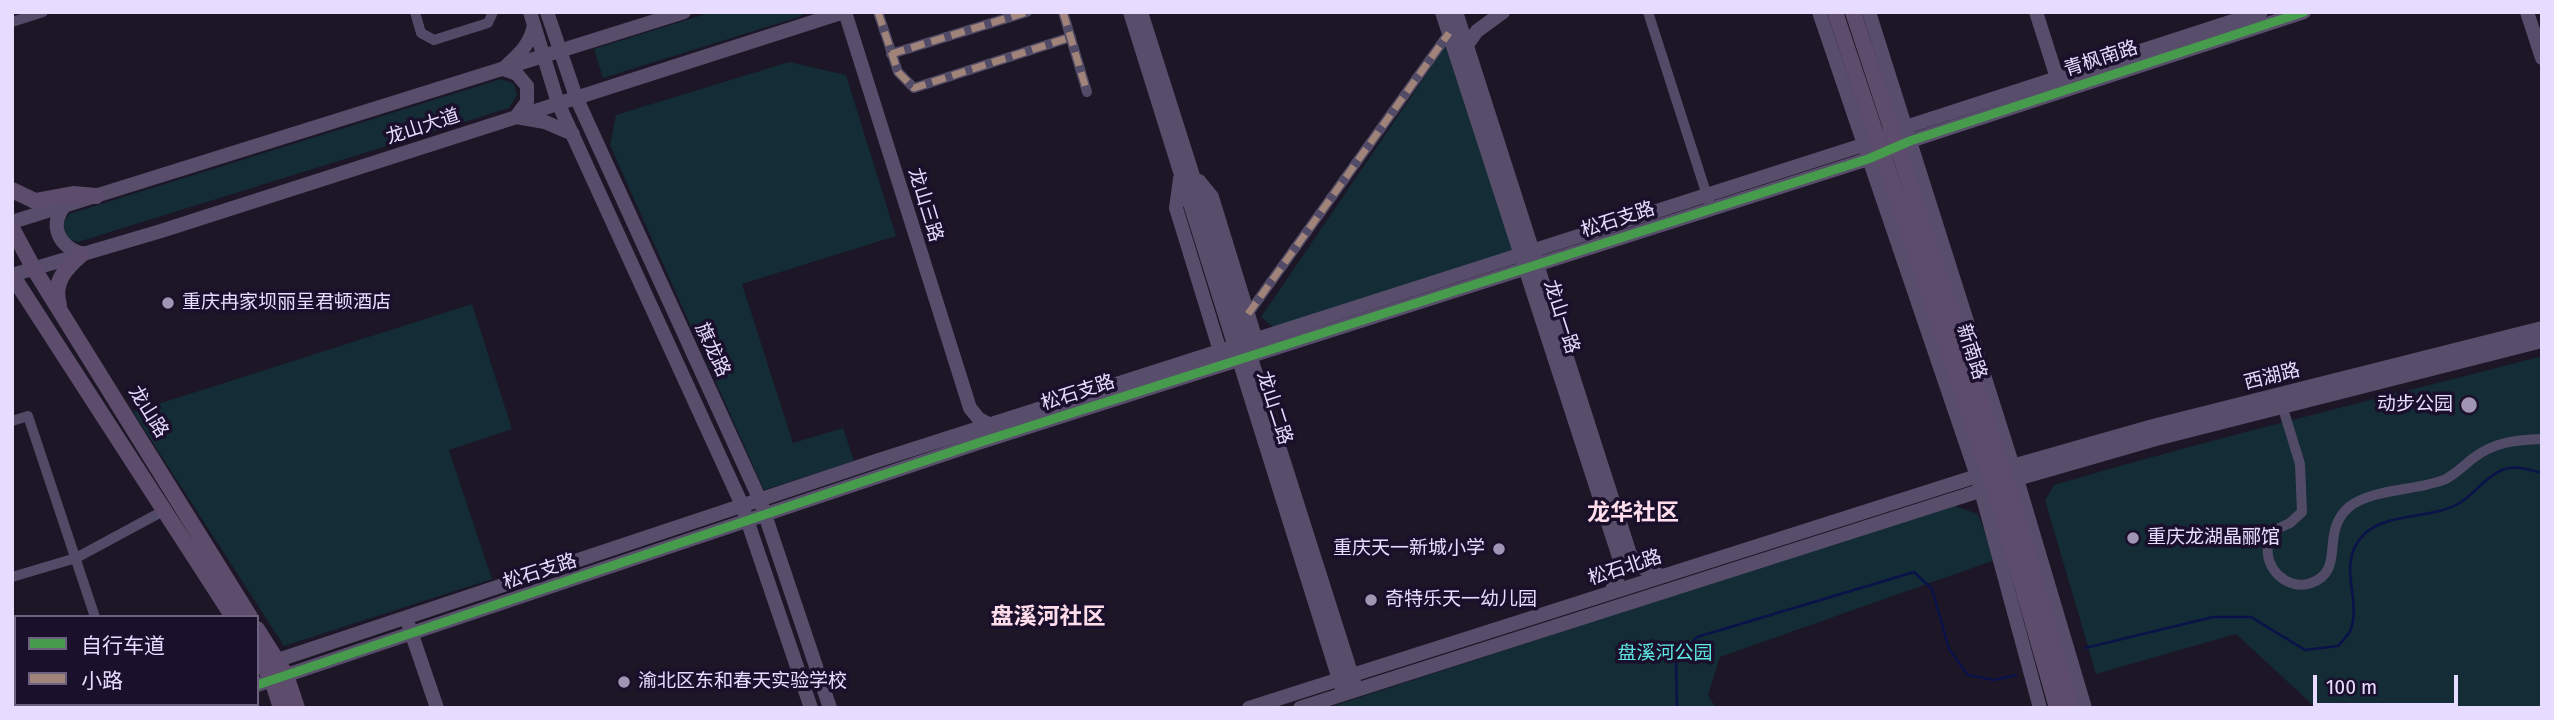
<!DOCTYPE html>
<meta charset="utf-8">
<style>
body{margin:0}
#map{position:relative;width:2554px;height:720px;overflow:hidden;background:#1c1626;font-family:"Fira Sans Condensed","Noto Sans SC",sans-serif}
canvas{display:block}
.frame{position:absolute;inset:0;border:14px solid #e7dbff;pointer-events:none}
.legend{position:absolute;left:14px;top:615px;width:245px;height:91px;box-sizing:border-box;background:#1b102c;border:2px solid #6d6180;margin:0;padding:9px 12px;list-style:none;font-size:21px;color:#e7dbff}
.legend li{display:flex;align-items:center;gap:14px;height:35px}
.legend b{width:35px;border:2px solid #6d6180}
.scale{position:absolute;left:2313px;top:675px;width:145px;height:32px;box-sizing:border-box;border:4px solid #e7dbff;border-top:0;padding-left:9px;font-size:21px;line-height:24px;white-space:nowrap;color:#e7dbff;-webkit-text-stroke:5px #1b102c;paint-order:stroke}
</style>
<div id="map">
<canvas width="2554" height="720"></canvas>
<div class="frame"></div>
<ul class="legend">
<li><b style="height:9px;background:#469c4c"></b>自行车道</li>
<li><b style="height:9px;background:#a18479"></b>小路</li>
</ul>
<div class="scale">100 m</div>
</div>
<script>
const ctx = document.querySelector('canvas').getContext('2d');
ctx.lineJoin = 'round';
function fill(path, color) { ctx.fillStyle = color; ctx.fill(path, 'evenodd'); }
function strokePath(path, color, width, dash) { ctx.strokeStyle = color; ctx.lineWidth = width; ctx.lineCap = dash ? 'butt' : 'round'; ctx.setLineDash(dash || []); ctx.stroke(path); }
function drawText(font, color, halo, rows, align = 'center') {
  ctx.font = font + ' "Fira Sans Condensed","Noto Sans SC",sans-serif'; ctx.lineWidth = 7; ctx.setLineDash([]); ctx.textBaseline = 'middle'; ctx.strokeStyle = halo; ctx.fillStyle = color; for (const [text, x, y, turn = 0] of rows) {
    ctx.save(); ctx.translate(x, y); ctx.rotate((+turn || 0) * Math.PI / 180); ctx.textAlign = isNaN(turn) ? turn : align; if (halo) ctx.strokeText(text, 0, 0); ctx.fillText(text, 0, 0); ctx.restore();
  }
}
fill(new Path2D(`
 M712,12H801L802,16L603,78L594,49Z
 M1447,44L1515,252L1274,328L1261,317Z
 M789,62L846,75L896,236L742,284L793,443L843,428L854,461L764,490L610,145L616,115Z
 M501,79L514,84L517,95L509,108L78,242L67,239L63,224L69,214Z
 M472,304L512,429L449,450L492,579L284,646L133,412Z
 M2542,356V708H2316L2236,634L2096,674L2045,500L2054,485C2215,437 2379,399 2542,356Z
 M1952,505L1978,514L1995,560L1720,657L1708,695L1716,708H1327Z`), '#132c35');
strokePath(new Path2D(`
 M2085,648L2213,617H2251L2305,650L2338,646C2342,641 2349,635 2351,629C2360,602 2343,575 2354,549C2371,509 2425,522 2458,504C2473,496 2484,478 2500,471C2514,464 2527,469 2542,473
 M1677,708L1676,661L1697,637L1914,572L1932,589L1949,649L1968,675L1994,680L2016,675`), '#0a1249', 2.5);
strokePath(new Path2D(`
 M415,12L421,33L434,40L488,23L493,12
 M878,12L898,72L914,88L1071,37
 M1063,12L1087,92
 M1648,12L1711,208
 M12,22L43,12
 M891,54L1027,12
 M1248,314L1449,33
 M2281,402L2300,464L2302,512L2290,523L2275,530C2273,534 2269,540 2268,545C2264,569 2288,591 2311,583C2347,570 2319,533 2349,507C2373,488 2418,491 2446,479C2455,474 2464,466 2472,459C2494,442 2514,440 2542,439
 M12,421L28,416L95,617
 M12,577L76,558L165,510
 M122,704L124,708`), '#524b67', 10);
strokePath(new Path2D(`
 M530,12L558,103L742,505L811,708
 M547,12L576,97L760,500L830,708
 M845,12L970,408L979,419L990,425
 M1130,12L1342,689
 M1141,12L1354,682
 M1442,12L1619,557L1617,581L1610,593
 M1456,12L1630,554C1639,567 1647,572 1663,576
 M1819,12L1977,476L2040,708
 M1869,12L2017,479L2085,708
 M2036,12L2057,78
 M2527,12L2542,58
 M534,25C530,46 517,56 503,69L517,74L527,86V102L516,117L545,122L573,134
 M1467,45L1477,31L1503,12
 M1180,179L1176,208L1220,351
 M1199,181L1212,197L1256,340
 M65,205C48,226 59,246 82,254
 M12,222L684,12
 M12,275L161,231L844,12
 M409,626L437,708
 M269,663L876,461L1863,145L1906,127L2261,12
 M257,685L981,442L1868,159L1910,141L2304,12
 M136,708L147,704
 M188,708L198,704
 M1249,708L1977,476L2153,426L2542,328
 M1300,708L2017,479L2156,439L2542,341`), '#584e6c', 14);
strokePath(new Path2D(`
 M12,190L35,201L73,194L96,196
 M12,228L34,269L250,617
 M12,275L233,617
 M59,305C52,282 66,268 82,254
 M257,629L286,675L297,708
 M257,655L272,680L281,708`), '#5d4c6b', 16);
strokePath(new Path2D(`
 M1835,12L1996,493L2057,708
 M1853,12L2010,490L2071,708`), '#5d4c6b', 16);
strokePath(new Path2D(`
 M878,12L898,72L914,88L1071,37
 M1063,12L1087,92
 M891,54L1027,12
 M1248,314L1449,33`), '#a18479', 7, [14, 7]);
strokePath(new Path2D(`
 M257,685L981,442L1868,159L1910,141L2304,12`), '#469c4c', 9);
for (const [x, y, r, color] of [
 [168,303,7,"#a096b3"],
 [2469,405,9,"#a096b3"],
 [2133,538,7,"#a096b3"],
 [1499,549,7,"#a096b3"],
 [1371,600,7,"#a096b3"],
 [624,682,7,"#a096b3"]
]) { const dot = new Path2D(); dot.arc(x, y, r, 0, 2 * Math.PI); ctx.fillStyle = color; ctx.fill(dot); strokePath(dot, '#1b102c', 2.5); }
drawText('19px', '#e7dbff', '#1b102c', [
 ["青枫南路",2101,59,-18],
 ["龙山大道",423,127,-18],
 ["龙山三路",925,205,73],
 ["松石支路",1618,220,-18],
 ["龙山一路",1561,317,72],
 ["旗龙路",712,350,65],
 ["新南路",1971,352,72],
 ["西湖路",2272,377,-14],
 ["松石支路",1078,393,-18],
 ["龙山二路",1274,408,72],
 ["龙山路",148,412,58],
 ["松石北路",1625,568,-18],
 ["松石支路",540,572,-18]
]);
drawText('19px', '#e7dbff', '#1b102c', [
 ["重庆冉家坝丽呈君顿酒店",182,303],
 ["动步公园",2453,405,"right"],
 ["重庆龙湖晶郦馆",2147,538],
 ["重庆天一新城小学",1485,549,"right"],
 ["奇特乐天一幼儿园",1385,600],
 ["渝北区东和春天实验学校",638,682]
], 'left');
drawText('19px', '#5ee7e3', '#1b102c', [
 ["盘溪河公园",1665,654]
]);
drawText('bold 23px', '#ffddeb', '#1b102c', [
 ["龙华社区",1633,514],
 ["盘溪河社区",1048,618]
]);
</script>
